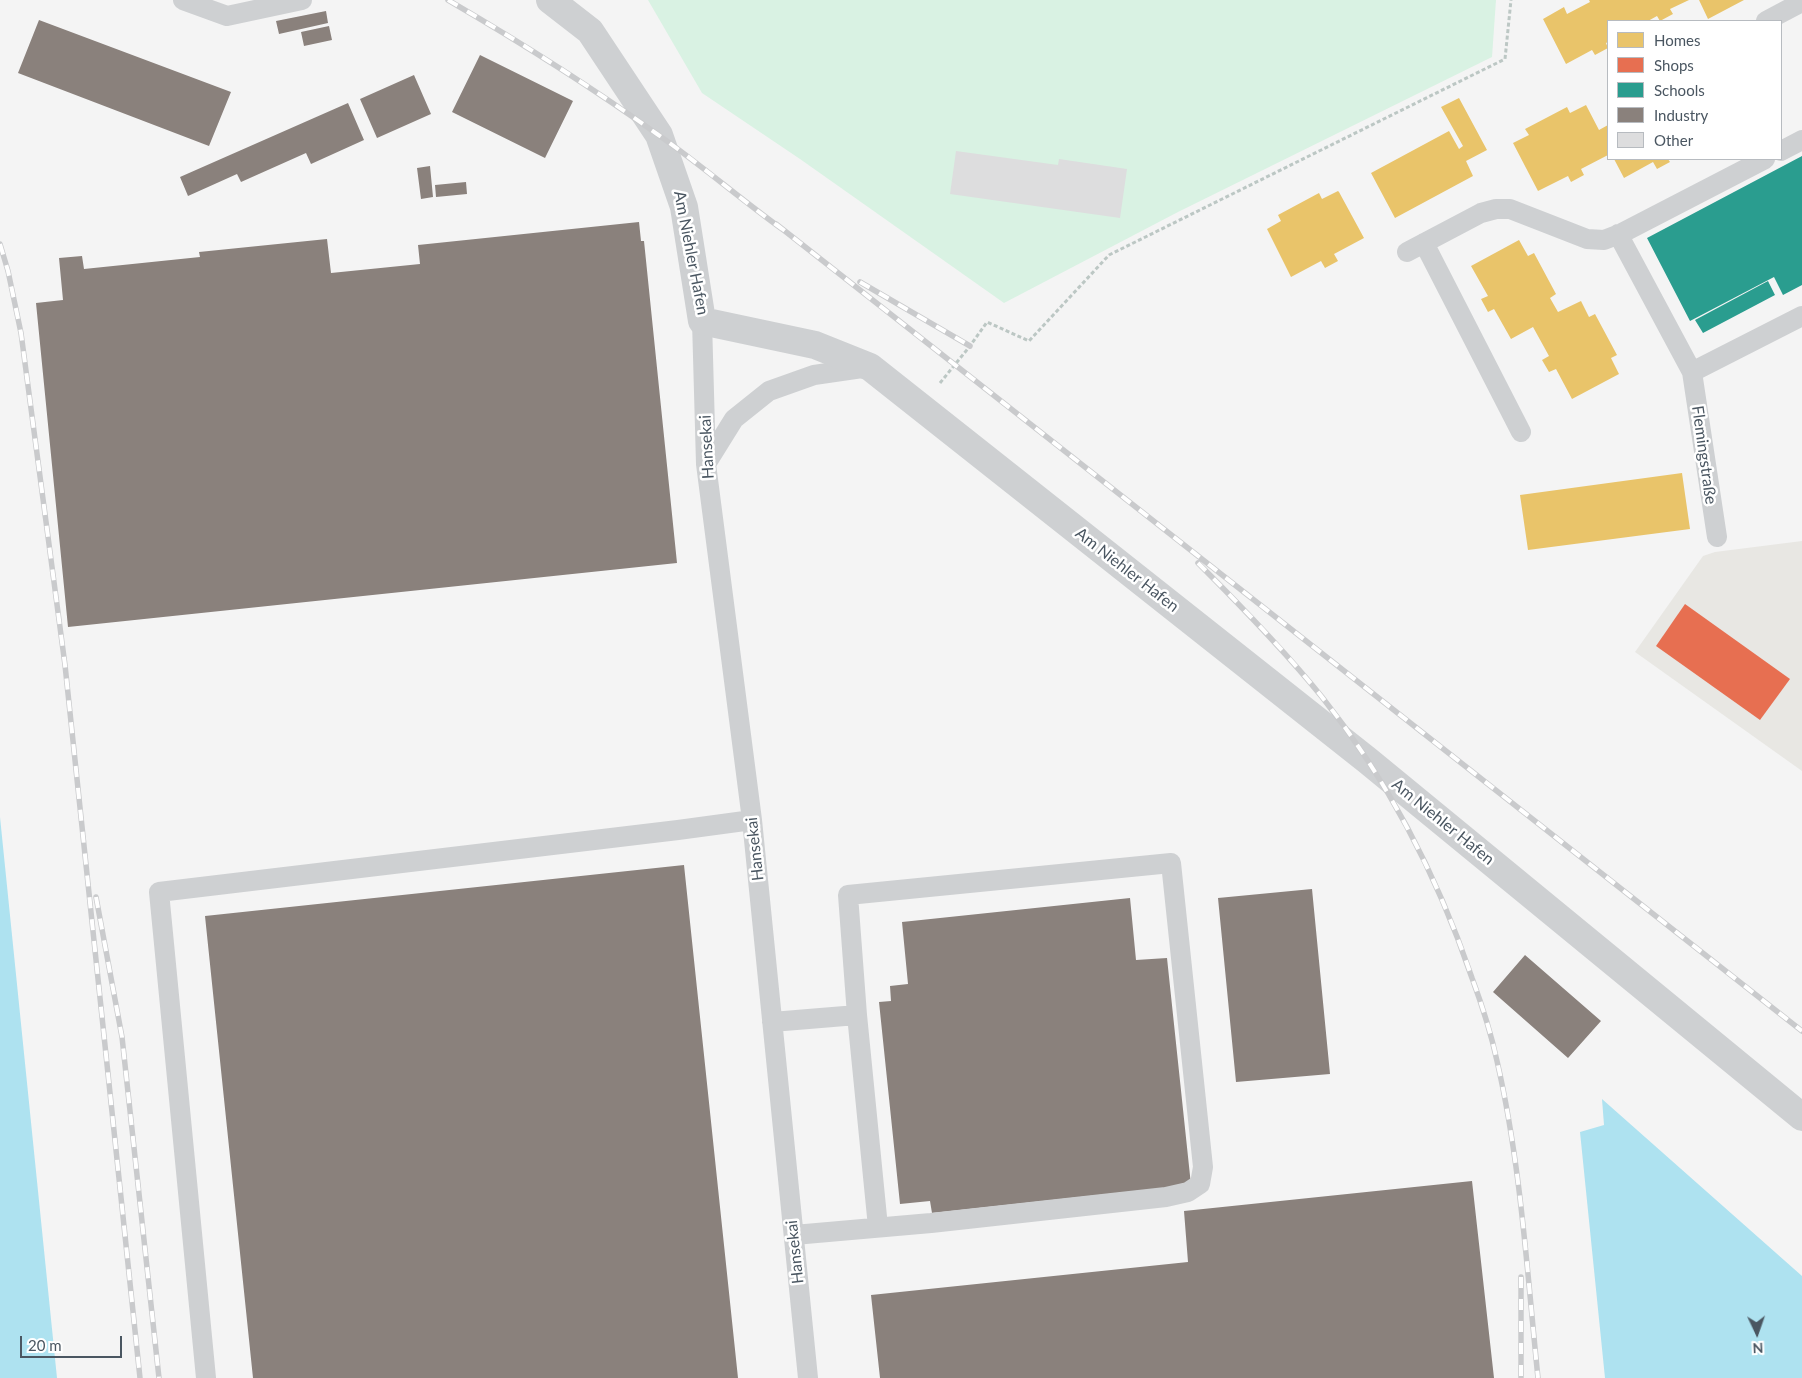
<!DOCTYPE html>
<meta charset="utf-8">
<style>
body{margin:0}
#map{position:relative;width:1802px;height:1378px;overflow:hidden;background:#f4f4f4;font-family:Lato,sans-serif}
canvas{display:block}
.legend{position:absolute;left:1607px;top:20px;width:175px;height:140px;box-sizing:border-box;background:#fff;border:1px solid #b7bbc0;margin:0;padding:6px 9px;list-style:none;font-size:15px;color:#4a5661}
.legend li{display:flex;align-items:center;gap:10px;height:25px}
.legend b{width:25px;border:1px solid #b7bbc0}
.north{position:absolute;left:1732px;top:1308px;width:50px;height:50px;-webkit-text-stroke:4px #fff;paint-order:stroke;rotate:177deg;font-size:14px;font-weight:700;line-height:20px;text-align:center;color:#4a5661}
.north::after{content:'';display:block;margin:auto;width:18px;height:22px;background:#4a5661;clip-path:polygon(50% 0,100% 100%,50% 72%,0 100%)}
.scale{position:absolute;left:20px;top:1336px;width:102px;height:22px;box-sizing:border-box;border:2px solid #4a5661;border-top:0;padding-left:6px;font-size:15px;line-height:18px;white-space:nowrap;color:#4a5661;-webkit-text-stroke:4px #fff;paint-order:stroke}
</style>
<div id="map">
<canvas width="1802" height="1378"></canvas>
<ul class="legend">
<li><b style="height:14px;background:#e9c46a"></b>Homes</li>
<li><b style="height:14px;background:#e76f51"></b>Shops</li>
<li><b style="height:14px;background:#2a9d8f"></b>Schools</li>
<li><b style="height:14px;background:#8a817c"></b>Industry</li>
<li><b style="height:14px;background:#ddddde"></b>Other</li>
</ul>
<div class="north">N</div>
<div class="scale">20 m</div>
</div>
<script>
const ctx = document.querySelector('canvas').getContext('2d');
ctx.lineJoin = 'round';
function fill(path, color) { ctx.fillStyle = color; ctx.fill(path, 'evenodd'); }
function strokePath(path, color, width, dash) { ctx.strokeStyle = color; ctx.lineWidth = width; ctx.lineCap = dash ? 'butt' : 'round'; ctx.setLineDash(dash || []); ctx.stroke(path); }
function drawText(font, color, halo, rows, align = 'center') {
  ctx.font = font + ' Lato,sans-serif'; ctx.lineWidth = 5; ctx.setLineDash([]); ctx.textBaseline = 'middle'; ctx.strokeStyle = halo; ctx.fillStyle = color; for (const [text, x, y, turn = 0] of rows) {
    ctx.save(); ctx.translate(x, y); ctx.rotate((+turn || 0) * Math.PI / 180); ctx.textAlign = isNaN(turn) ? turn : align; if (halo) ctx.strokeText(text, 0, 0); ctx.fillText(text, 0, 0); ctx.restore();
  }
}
fill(new Path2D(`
 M1802,541V771L1635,652L1703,556L1715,552Z`), '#e8e7e3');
fill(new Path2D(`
 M648,0H1496L1492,57L1178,212L1004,303L800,159L702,93Z`), '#d9f2e3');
fill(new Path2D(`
 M0,817L57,1378H0Z
 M1602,1099L1802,1276V1378H1605L1580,1132L1604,1125Z`), '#aee2f0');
fill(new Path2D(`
 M1589,0H1689L1670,9L1673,14L1660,21L1657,16L1648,21H1608V42L1606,43L1608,48L1595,55L1592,50L1566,64L1543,19L1564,7L1567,14L1590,2Z
 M1699,0H1744L1708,19Z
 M1459,98L1487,150L1466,161L1473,176L1395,218L1371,173L1449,131L1459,149L1463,146L1441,107Z
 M1586,105L1599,130L1608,125V155L1581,169L1584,175L1571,182L1568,176L1538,191L1513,143L1529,135L1525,129L1567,107L1570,113Z
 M1614,159H1668L1670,162L1657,169L1653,162L1624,178Z
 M1338,191L1339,192L1364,238L1334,254L1338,261L1325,268L1321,261L1291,277L1267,229L1281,221L1278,215L1319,193L1322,199Z
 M1519,240L1528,256L1534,253L1556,294L1550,298L1558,312L1581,301L1589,317L1595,314L1617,355L1611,358L1619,374L1572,399L1556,369L1549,372L1542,360L1549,356L1533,327L1511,339L1494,309L1488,312L1481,299L1488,296L1471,266Z
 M1682,473L1690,529L1528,550L1520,495Z`), '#e9c46a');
fill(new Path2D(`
 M1685,604L1790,679L1760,720L1656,646Z`), '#e76f51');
fill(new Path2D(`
 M1802,156V285L1783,295L1774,277L1690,321L1647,238Z
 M1768,281L1775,295L1703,333L1695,320Z`), '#2a9d8f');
fill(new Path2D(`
 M326,11L328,23L279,34L276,21Z
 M39,20L231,92L209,146L18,73Z
 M329,26L332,40L304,46L301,32Z
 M480,55L573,101L545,158L452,112Z
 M414,75L431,114L377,138L360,99Z
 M348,103L364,140L311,164L306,153L241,182L237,174L188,196L180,177Z
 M430,166L433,197L421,199L417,168Z
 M466,182L467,194L436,197L435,185Z
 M639,222L641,241H644L677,563L68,627L36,303L63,300L59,258L82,256L84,269L200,257L199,252L327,239L331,273L420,264L418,245Z
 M684,865L738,1378H253L205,916Z
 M1312,889L1330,1074L1236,1082L1218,898Z
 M1130,898L1136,960L1167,958L1191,1185L932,1213L930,1201L900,1204L879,1002L891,1001L890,986L908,984L902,922Z
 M1525,955L1601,1021L1568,1058L1493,992Z
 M1472,1181L1494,1378H880L871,1295L1188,1262L1184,1211Z`), '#8a817c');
fill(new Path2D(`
 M956,151L1058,165L1059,159L1127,169L1120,218L950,194Z`), '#ddddde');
strokePath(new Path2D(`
 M940,383L970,346L987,322L1029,341L1109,255L1505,59L1511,0`), '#bcc7c4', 3, [4, 2.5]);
strokePath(new Path2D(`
 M183,0L227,16L302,0
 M1766,21L1802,2
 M1781,151L1802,140
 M1618,234L1692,372
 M1424,243L1521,432
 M1407,252L1481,213L1496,209H1510L1587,239L1604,240L1622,233L1765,159
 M702,321L706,464L752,820L808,1378
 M706,464L734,419L769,391L814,375L869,367
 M1717,537L1692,372L1802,316
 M857,1015L878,1227
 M772,1022L857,1015L848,895L1171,863L1203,1167L1200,1184L1188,1192L1166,1197L931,1223L794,1235
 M206,1378L159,892L678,830L752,820`), '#ced0d2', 20);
strokePath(new Path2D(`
 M550,0L590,31L659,135L684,207L702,321L815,345L870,367L1367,760L1802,1117`), '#ced0d2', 28);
const rail = new Path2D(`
 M448,0C520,42 590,86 657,134C700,164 739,198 782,229
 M776,224L1802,1031
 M0,244L8,271L21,333L65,665L140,1378
 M860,282L970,346
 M1198,563C1241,606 1284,650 1322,697C1388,780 1438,878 1472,978C1482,1005 1491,1033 1497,1061C1521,1165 1527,1272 1538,1378
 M96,897L122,1037L159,1378
 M1521,1277V1378`);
strokePath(rail, '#c9cacc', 5.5);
strokePath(rail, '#fff', 4, [11]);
drawText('16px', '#4a5661', '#fff', [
 ["Am Niehler Hafen",691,253,79],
 ["Hansekai",707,447,-93],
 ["Flemingstraße",1704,455,82],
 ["Am Niehler Hafen",1127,570,38],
 ["Am Niehler Hafen",1443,822,39],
 ["Hansekai",755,849,-96],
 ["Hansekai",795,1252,-96]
]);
</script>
